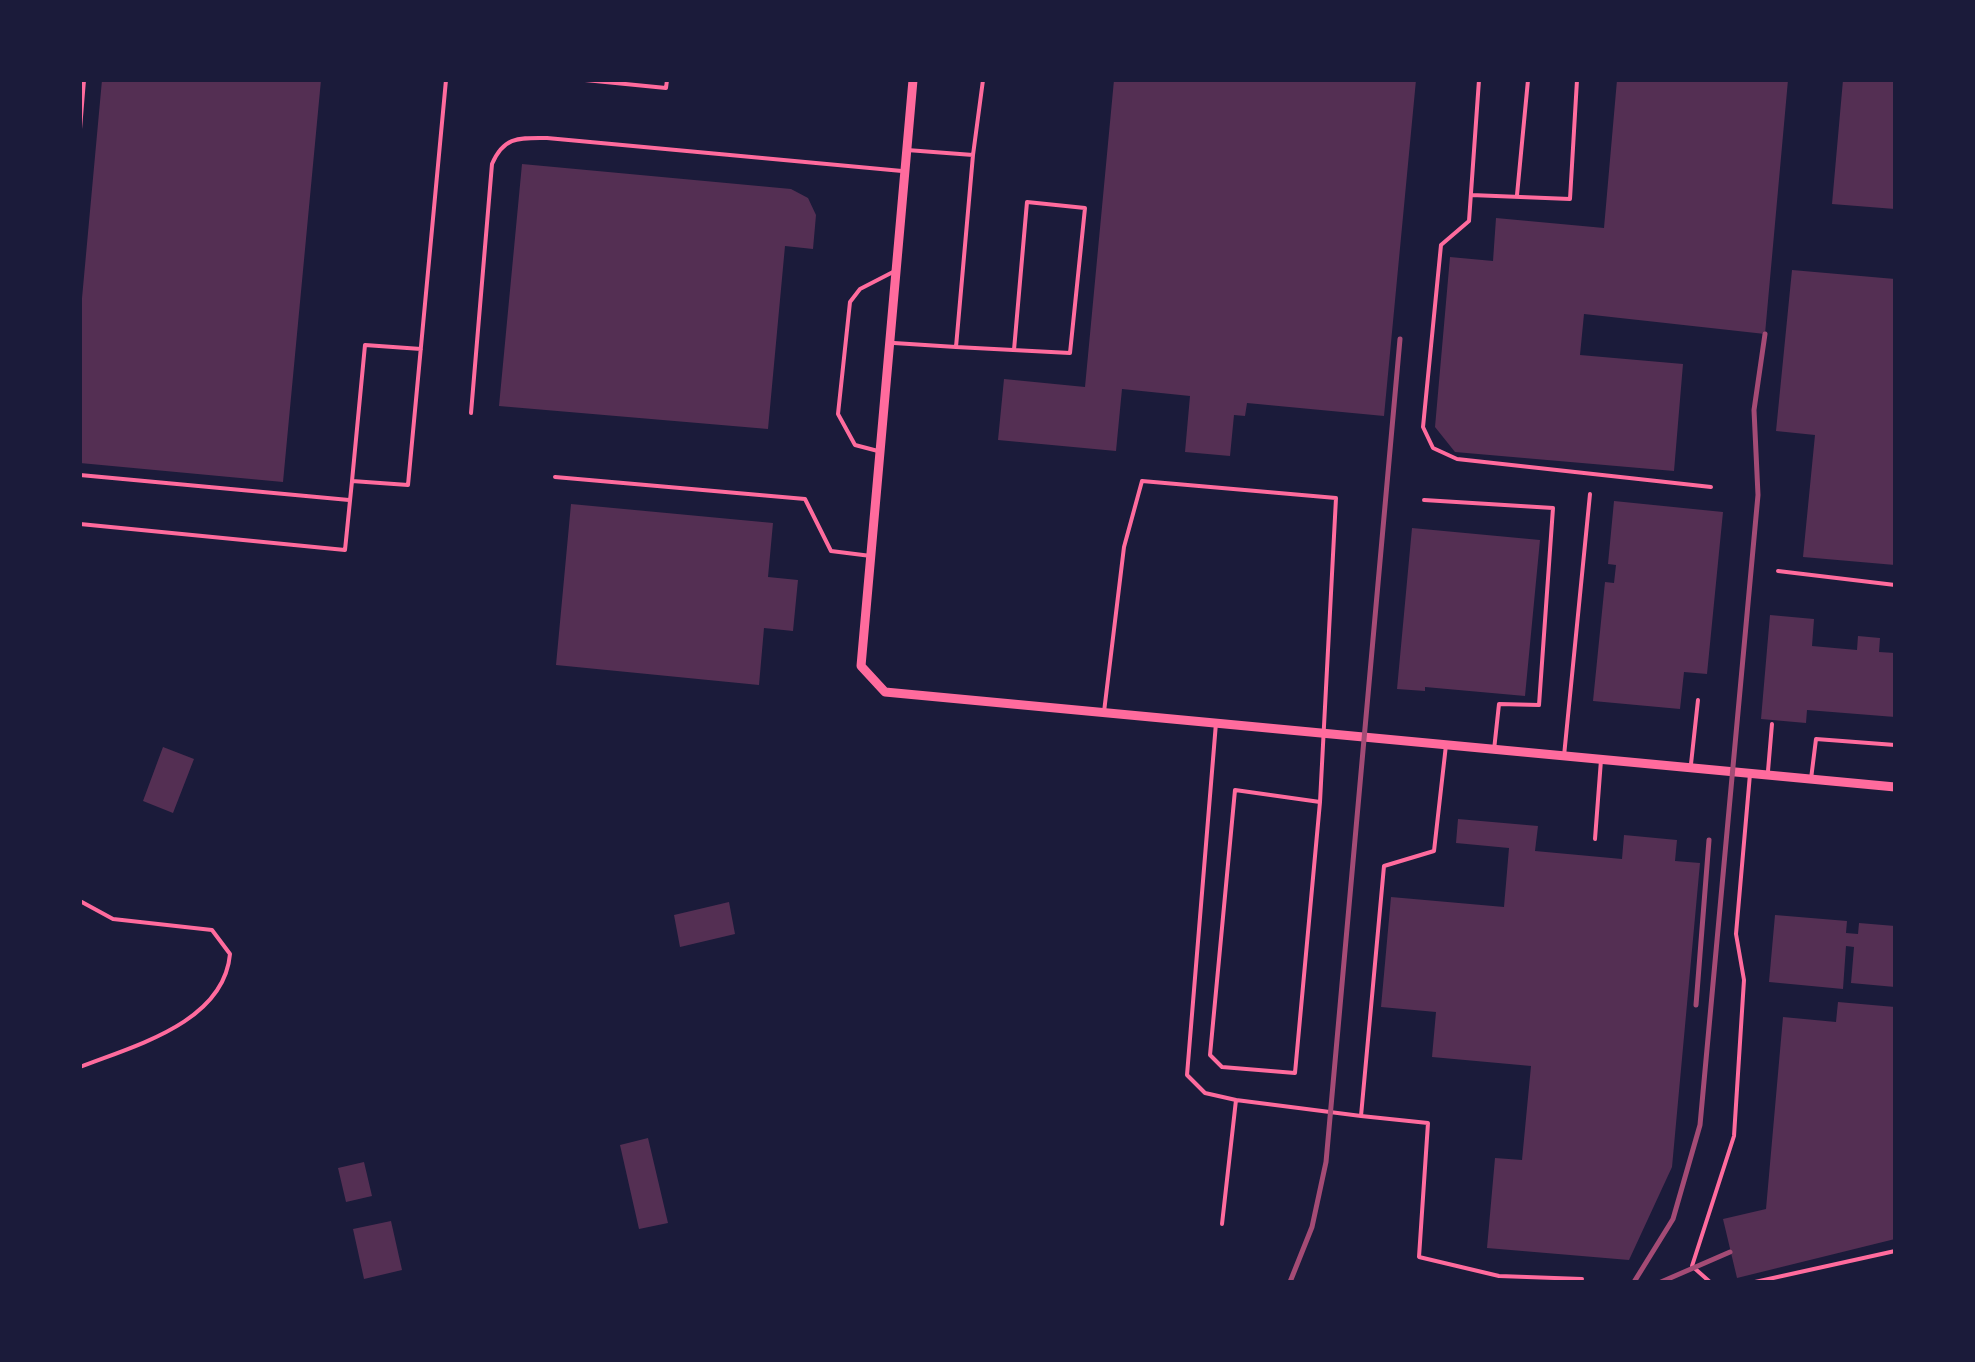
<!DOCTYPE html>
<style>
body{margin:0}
#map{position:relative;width:1975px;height:1362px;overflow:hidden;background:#1b1b3a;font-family:"Titillium Web",sans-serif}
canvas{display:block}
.frame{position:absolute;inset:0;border:82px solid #1b1b3a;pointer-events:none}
</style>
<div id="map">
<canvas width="1975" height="1362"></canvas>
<div class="frame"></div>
</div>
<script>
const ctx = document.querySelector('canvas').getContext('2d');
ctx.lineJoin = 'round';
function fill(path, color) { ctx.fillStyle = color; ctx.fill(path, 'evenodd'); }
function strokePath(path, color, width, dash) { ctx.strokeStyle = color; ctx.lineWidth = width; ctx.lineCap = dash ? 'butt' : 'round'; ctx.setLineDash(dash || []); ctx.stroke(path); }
fill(new Path2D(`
 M102,80H321L283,482L80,463V320Z
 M1114,80H1416L1384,416L1247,403L1245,416L1234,415L1230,456L1185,452L1190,396L1122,389L1116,451L998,440L1004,379L1085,387Z
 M1617,80H1788L1765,334L1584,314L1580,355L1683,364L1674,471L1455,452L1435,427L1450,257L1493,261L1496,218L1604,228Z
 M1843,80H1895V209L1832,204Z
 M522,164L791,189L808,198L816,215L813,249L785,246L768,429L499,406Z
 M1792,270L1895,279V565L1803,557L1815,435L1776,431Z
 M1614,501L1723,512L1707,674L1684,672L1680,709L1593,701L1605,582L1614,583L1616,565L1608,564Z
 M571,504L773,523L768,577L798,580L793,631L764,628L759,685L556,665Z
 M1412,528L1540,540L1525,696L1425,687V691L1397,689Z
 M1770,615L1814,619L1812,646L1857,650L1858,636L1880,638L1879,652L1895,653V717L1807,710L1806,723L1761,719Z
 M163,747L194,759L173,813L143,801Z
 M1458,819L1538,826L1535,851L1622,859L1624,835L1677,840L1675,861L1700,863L1672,1167L1629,1260L1487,1248L1495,1158L1522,1160L1531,1066L1432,1057L1436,1012L1381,1007L1391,897L1504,907L1509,848L1456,843Z
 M729,902L735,934L680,947L674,915Z
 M1775,915L1847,921L1846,933L1858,934L1859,923L1895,926V987L1851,983L1854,947L1846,946L1843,989L1769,982Z
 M1838,1002L1895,1007V1239L1737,1278L1723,1219L1766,1209L1783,1017L1836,1022Z
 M648,1138L668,1223L639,1229L620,1145Z
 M364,1162L372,1196L346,1202L338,1168Z
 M391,1221L402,1270L364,1279L353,1229Z`), '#542f53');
strokePath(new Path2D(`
 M80,901L113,919L212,930L230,954C224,1023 133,1046 80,1067`), '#ff6b9d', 4);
strokePath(new Path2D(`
 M585,80L666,88L667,80
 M1479,80L1469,221L1441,245L1423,427L1433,448L1457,459L1711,487
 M80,129L84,80
 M907,150L973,155L983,80
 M1471,195L1570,199L1577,80
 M1517,195L1528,80
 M894,343L956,347L973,155
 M956,347L1070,353L1085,208L1027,202L1014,350
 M471,413L492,164C504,136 519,138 547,138L902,171
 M878,451L855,445L838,414L850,302L860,289L893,272
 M80,475L349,500
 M555,477L805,499L831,551L871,556
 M352,481L365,345L421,349
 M1424,500L1553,508L1539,705L1499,704L1494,750
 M80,524L345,550L352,481L408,485L446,80
 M1778,571L1895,585
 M1104,712L1124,547L1142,481L1336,498L1320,802L1295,1073L1222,1067L1210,1055L1235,790L1320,802
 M1216,723L1187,1075L1205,1093L1236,1100
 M1446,745L1434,851L1384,866L1361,1116L1428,1123L1419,1257L1499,1276L1582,1279
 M1564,756L1590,494
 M1691,764L1698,700
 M1768,771L1772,724
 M1811,779L1816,739L1895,745
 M1595,839L1601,760
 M1222,1224L1236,1100L1361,1116
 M1710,1282L1692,1266L1734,1136L1744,980L1736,934L1750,774
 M1755,1282L1895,1251`), '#ff6b9d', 4);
strokePath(new Path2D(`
 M913,80L861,666L885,692L1895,787`), '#ff6b9d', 9);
strokePath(new Path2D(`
 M1696,1005L1709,840
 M1290,1282L1312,1227L1326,1162L1400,339
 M1634,1282L1673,1219L1700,1125L1758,495L1754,410L1765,334
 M1661,1282L1730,1252`), '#a44b75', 5);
</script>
